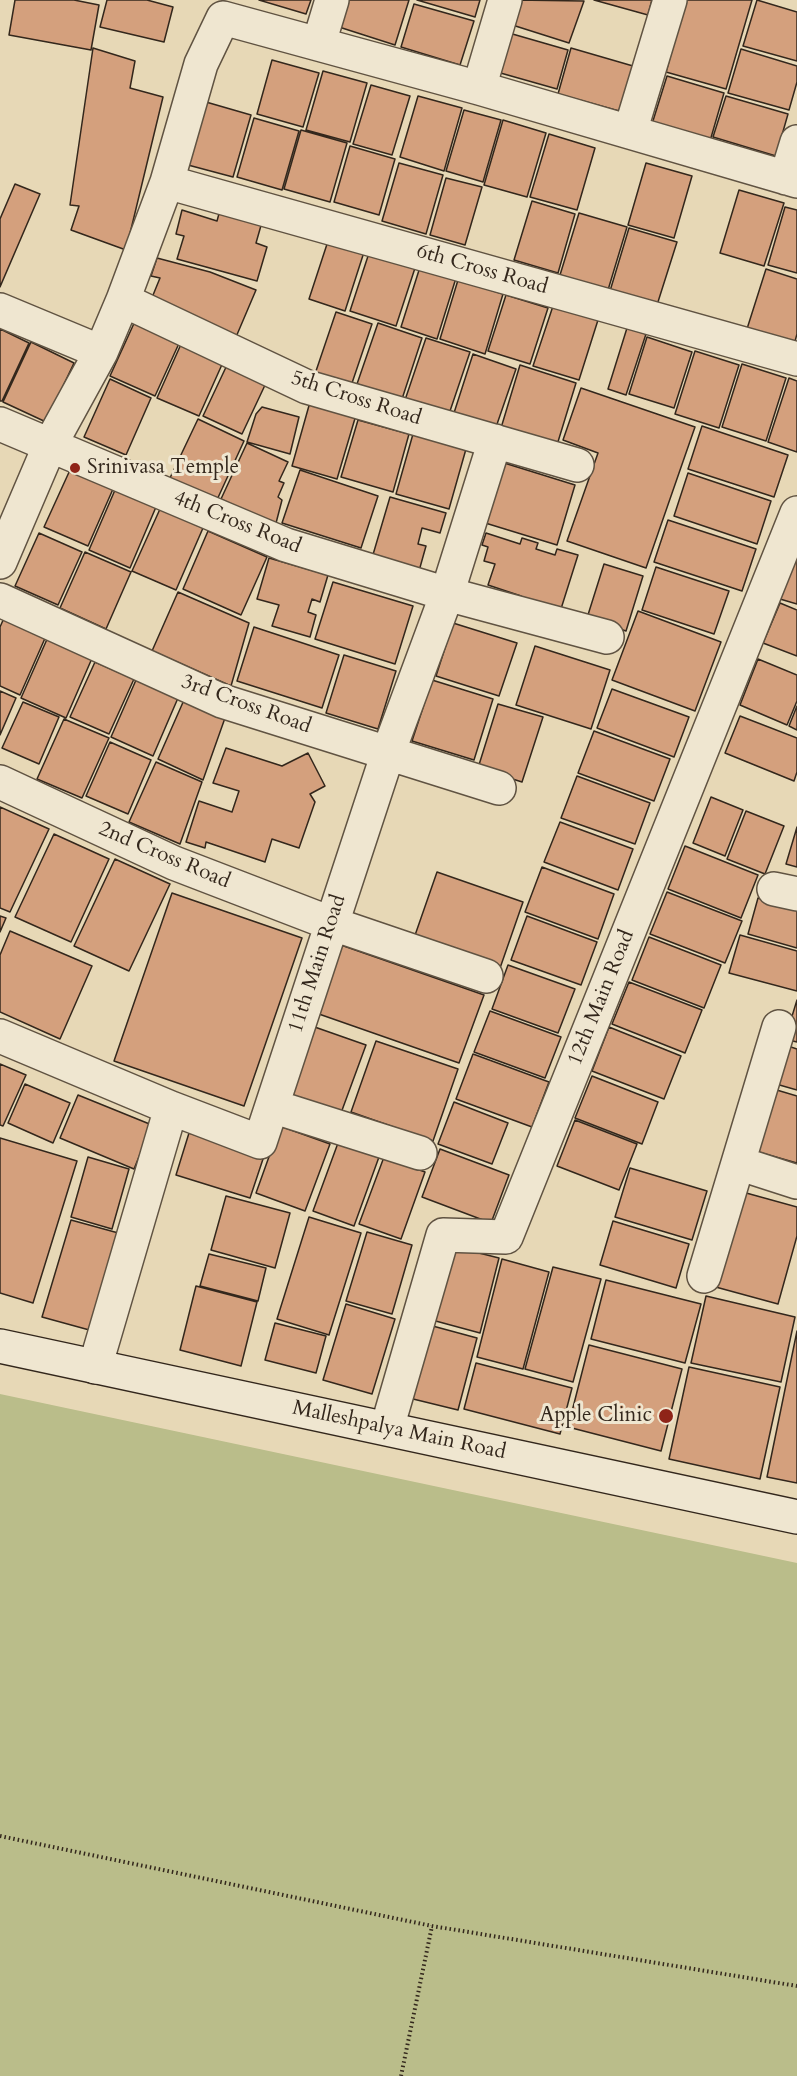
<!DOCTYPE html>
<style>
body{margin:0}
canvas{display:block;background:#e7d8b6}
</style>
<canvas width="797" height="2076"></canvas>
<script>
const ctx = document.querySelector('canvas').getContext('2d');
ctx.lineJoin = 'round';
function fill(path, color) { ctx.fillStyle = color; ctx.fill(path, 'evenodd'); }
function strokePath(path, color, width, dash) { ctx.strokeStyle = color; ctx.lineWidth = width; ctx.lineCap = dash ? 'butt' : 'round'; ctx.setLineDash(dash || []); ctx.stroke(path); }
function drawText(font, color, halo, rows, align = 'center') {
  ctx.font = font + ' Cardo,serif'; ctx.lineWidth = 6; ctx.setLineDash([]); ctx.textBaseline = 'middle'; ctx.strokeStyle = halo; ctx.fillStyle = color; for (const [text, x, y, turn = 0] of rows) {
    ctx.save(); ctx.translate(x, y); ctx.rotate((+turn || 0) * Math.PI / 180); ctx.textAlign = isNaN(turn) ? turn : align; if (halo) ctx.strokeText(text, 0, 0); ctx.fillText(text, 0, 0); ctx.restore();
  }
}
fill(new Path2D(`
 M0,1394L797,1563V2076H0Z`), '#babd8a');
const building = new Path2D(`
 M15,0H74L99,5L91,50L9,35Z
 M107,0H147L173,7L164,42L100,27Z
 M259,0H311L306,14Z
 M347,0H409L395,45L339,27Z
 M417,0H480L475,17Z
 M514,0L584,1L569,43L506,23Z
 M594,0H652L648,15Z
 M686,0H752L726,89L666,72Z
 M757,0L797,12V61L743,46Z
 M414,4L474,21L460,65L401,47Z
 M509,33L568,50L557,89L497,72Z
 M93,48L135,61L130,88L163,97L126,250L71,230L79,206L70,205Z
 M571,48L633,66L619,111L558,94Z
 M741,49L797,66V82L789,110L728,93Z
 M272,60L319,73L303,127L257,114Z
 M323,71L367,83L350,142L306,130Z
 M667,76L724,93L710,141L652,124Z
 M371,85L410,96L392,155L353,144Z
 M418,96L462,108L444,171L400,157Z
 M726,96L788,114L776,156L713,137Z
 M206,102L251,115L233,177L188,165Z
 M464,110L501,120L483,182L446,171Z
 M254,118L299,131L282,190L237,177Z
 M503,120L546,133L527,197L484,185Z
 M301,130L347,143L330,202L284,189Z
 M549,134L595,148L577,210L530,197Z
 M350,146L395,159L379,215L334,202Z
 M399,163L443,175L426,234L382,221Z
 M646,163L692,176L674,238L628,225Z
 M446,178L482,187L465,245L430,235Z
 M15,184L40,194L0,287V219Z
 M739,190L784,203L764,266L720,253Z
 M532,201L575,214L558,273L514,260Z
 M785,207L797,210V273L768,265Z
 M182,210L217,221L220,210L262,222L256,243L267,247L257,281L177,259L184,236L176,234Z
 M579,213L627,227L608,290L560,275Z
 M629,228L677,242L657,305L610,291Z
 M329,238L365,249L345,311L309,299Z
 M370,250L416,265L396,326L350,311Z
 M157,258L210,272L256,290L236,337L151,300L160,278L151,276Z
 M420,267L456,278L437,339L401,327Z
 M766,269L797,279V334L794,345L746,332Z
 M458,280L503,294L485,354L440,339Z
 M506,295L548,308L530,364L488,351Z
 M553,306L598,320L579,380L533,366Z
 M336,312L372,324L351,386L315,374Z
 M136,319L181,339L155,396L110,376Z
 M378,323L422,338L402,399L357,384Z
 M627,328L646,334L626,395L608,389Z
 M0,329L29,343L2,401H0Z
 M647,337L692,352L674,408L629,394Z
 M426,338L470,352L449,414L405,400Z
 M31,342L74,363L46,422L3,402Z
 M182,342L224,360L199,416L157,398Z
 M695,351L739,365L719,428L675,414Z
 M473,354L516,369L495,430L453,416Z
 M742,364L786,378L766,441L722,427Z
 M227,365L266,383L242,434L203,416Z
 M520,365L576,383L557,445L501,428Z
 M789,378L797,381V452L768,442Z
 M110,379L151,398L126,455L84,437Z
 M581,388L695,427L646,568L567,541L598,453L563,440Z
 M310,402L356,415L337,479L292,466Z
 M262,407L299,417L290,454L247,442L256,414Z
 M198,419L244,441L216,502L169,480Z
 M358,420L409,434L393,492L341,477Z
 M702,426L788,455L774,497L688,469Z
 M413,434L466,449L449,509L396,494Z
 M247,443L288,462L279,481L284,483L278,497L282,500L275,527L221,499Z
 M501,462L575,485L557,545L482,522Z
 M70,470L113,489L88,546L44,527Z
 M300,470L378,496L361,548L282,523Z
 M688,473L771,501L757,544L674,516Z
 M115,490L156,507L130,568L89,550Z
 M390,497L446,513L440,533L422,528L418,544L426,546L419,571L372,558Z
 M160,509L203,528L176,590L132,571Z
 M668,520L756,549L742,591L654,562Z
 M208,531L267,557L241,615L183,589Z
 M39,533L82,552L58,605L15,586Z
 M486,533L520,544L522,538L538,543L536,549L555,555L557,549L578,555L560,612L520,599L521,596L488,585L495,564L484,561L488,547L482,545Z
 M85,552L131,572L106,629L60,608Z
 M269,558L328,575L320,602L312,599L308,612L316,615L310,637L272,626L279,605L257,599Z
 M793,558L797,559V604L780,599Z
 M604,564L643,576L626,631L587,618Z
 M656,567L729,591L714,634L642,610Z
 M333,582L413,606L395,664L315,639Z
 M178,592L249,623L231,686L152,651Z
 M780,603L797,610V656L763,643Z
 M638,611L721,642L695,711L612,680Z
 M4,618L46,636L20,695L0,686V627Z
 M453,623L517,643L499,696L436,676Z
 M254,627L339,655L322,708L237,681Z
 M48,637L93,656L66,718L21,698Z
 M535,646L610,670L591,729L516,705Z
 M344,655L396,671L378,729L326,713Z
 M758,659L797,675V701L787,725L740,705Z
 M95,662L134,679L109,734L70,717Z
 M136,680L178,698L153,756L111,737Z
 M432,680L493,699L474,760L412,741Z
 M612,689L689,717L674,757L597,728Z
 M0,691L16,698L0,735Z
 M184,700L225,718L203,780L158,759Z
 M23,702L59,717L39,764L2,748Z
 M498,704L543,717L522,782L478,768Z
 M797,706V730L789,726Z
 M740,716L797,738V772L794,781L725,753Z
 M64,719L109,738L82,798L37,779Z
 M594,731L670,759L654,801L578,773Z
 M110,742L151,760L128,814L86,796Z
 M226,748L282,766L308,753L325,786L310,794L315,802L299,848L272,839L265,862L206,842L205,848L186,842L199,801L232,812L239,791L213,783Z
 M156,762L202,782L180,844L129,822Z
 M577,776L650,803L635,844L561,818Z
 M711,797L743,810L725,856L693,843Z
 M0,807L49,829L10,912L0,908Z
 M746,811L784,826L765,874L727,859Z
 M560,822L633,849L618,890L544,862Z
 M797,827V867L786,864Z
 M54,834L109,859L71,942L15,917Z
 M685,846L758,875L741,918L668,889Z
 M115,859L170,884L129,971L74,946Z
 M542,867L614,894L598,939L525,912Z
 M437,872L523,902L499,971L413,941Z
 M667,892L742,921L725,963L650,934Z
 M172,893L302,938L244,1106L114,1061Z
 M758,898L797,909V948L748,934Z
 M0,916L6,918L0,932Z
 M527,916L597,942L581,985L511,960Z
 M10,931L92,966L60,1039L0,1012V955Z
 M740,935L797,951V991L729,973Z
 M649,937L721,965L704,1008L632,980Z
 M341,945L484,995L459,1063L316,1013Z
 M508,965L575,989L558,1033L492,1009Z
 M629,982L702,1010L685,1053L612,1024Z
 M797,1000V1042L785,1039Z
 M490,1011L561,1037L545,1078L474,1052Z
 M309,1025L366,1045L341,1113L284,1092Z
 M609,1027L681,1056L664,1099L592,1071Z
 M376,1041L458,1069L433,1141L351,1112Z
 M788,1046L797,1049V1090L776,1084Z
 M473,1054L549,1082L532,1127L456,1099Z
 M0,1064L26,1075L3,1126L0,1125Z
 M592,1076L658,1102L642,1144L575,1118Z
 M25,1084L70,1103L53,1143L8,1123Z
 M770,1088L797,1096V1163L751,1150Z
 M78,1095L152,1125L134,1169L60,1138Z
 M454,1102L508,1123L492,1164L438,1144Z
 M575,1120L637,1144L619,1190L557,1166Z
 M280,1126L330,1144L305,1211L256,1193Z
 M189,1133L264,1156L250,1198L176,1175Z
 M0,1138L77,1161L33,1303L0,1293Z
 M338,1143L379,1157L354,1226L313,1211Z
 M440,1149L509,1175L491,1223L422,1197Z
 M88,1157L129,1169L112,1229L71,1217Z
 M384,1157L425,1172L401,1239L359,1224Z
 M630,1168L707,1191L692,1240L615,1217Z
 M739,1191L797,1207V1236L778,1304L712,1286Z
 M226,1196L290,1213L275,1268L211,1250Z
 M309,1217L361,1233L329,1335L277,1319Z
 M71,1220L122,1234L93,1331L42,1317Z
 M613,1221L689,1244L676,1288L600,1265Z
 M367,1232L412,1245L392,1314L346,1301Z
 M451,1246L499,1258L480,1333L432,1320Z
 M209,1254L266,1268L258,1301L200,1286Z
 M502,1259L549,1272L523,1369L477,1357Z
 M553,1267L601,1279L573,1382L525,1369Z
 M606,1280L701,1304L685,1363L591,1339Z
 M196,1286L257,1302L241,1366L180,1350Z
 M706,1296L795,1317L781,1382L691,1363Z
 M346,1304L395,1319L372,1394L323,1380Z
 M275,1323L326,1336L316,1373L265,1360Z
 M429,1325L477,1338L458,1410L409,1398Z
 M797,1331V1483L767,1477Z
 M589,1345L682,1369L661,1451L568,1427Z
 M476,1363L572,1388L560,1434L464,1409Z
 M689,1367L780,1387L760,1479L669,1459Z`);
fill(building, '#d4a07d');
strokePath(building, '#33271c', 1.5);
const street = new Path2D(`
 M319,43L332,0
 M479,88L505,0
 M630,132L670,0
 M786,178L797,142
 M167,182L797,359
 M123,300L307,387L577,465
 M0,310L101,352
 M0,424L286,545L447,594L607,637
 M0,562L50,445L101,352L123,300L167,182L201,64L223,18L479,88L797,181
 M0,600L222,701L499,788
 M0,782L174,863L330,923L486,976
 M774,889L797,894
 M0,1036L171,1108
 M272,1106L420,1153
 M738,1163L797,1182
 M704,1276L779,1027
 M95,1367L171,1108L260,1142L388,753L447,594L495,441
 M387,1428L443,1235L506,1237L797,513`);
const secondary = new Path2D(`
 M0,1346L797,1517`);
strokePath(street, '#605342', 36);
strokePath(secondary, '#33271c', 36);
strokePath(new Path2D(`
 M0,1836L432,1926L797,1986
 M401,2076L432,1926`), '#33271c', 4, [1.5, 3]);
strokePath(street, '#efe6d0', 33);
strokePath(secondary, '#efe6d0', 33);
for (const [x, y, r, color] of [
 [75,468,6,"#8f2418"],
 [666,1416,8,"#8f2418"]
]) { const dot = new Path2D(); dot.arc(x, y, r, 0, 2 * Math.PI); ctx.fillStyle = color; ctx.fill(dot); strokePath(dot, '#efe6d0', 2); }
drawText('21px', '#33271c', '#efe6d0', [
 ["6th Cross Road",482,270,16],
 ["5th Cross Road",356,399,18],
 ["4th Cross Road",237,523,22],
 ["3rd Cross Road",246,705,20],
 ["2nd Cross Road",164,856,23],
 ["11th Main Road",318,964,-72],
 ["12th Main Road",602,998,-68],
 ["Malleshpalya Main Road",399,1431,12]
]);
drawText('21px', '#33271c', '#efe6d0', [
 ["Srinivasa Temple",87,468],
 ["Apple Clinic",652,1416,"right"]
], 'left');
</script>
